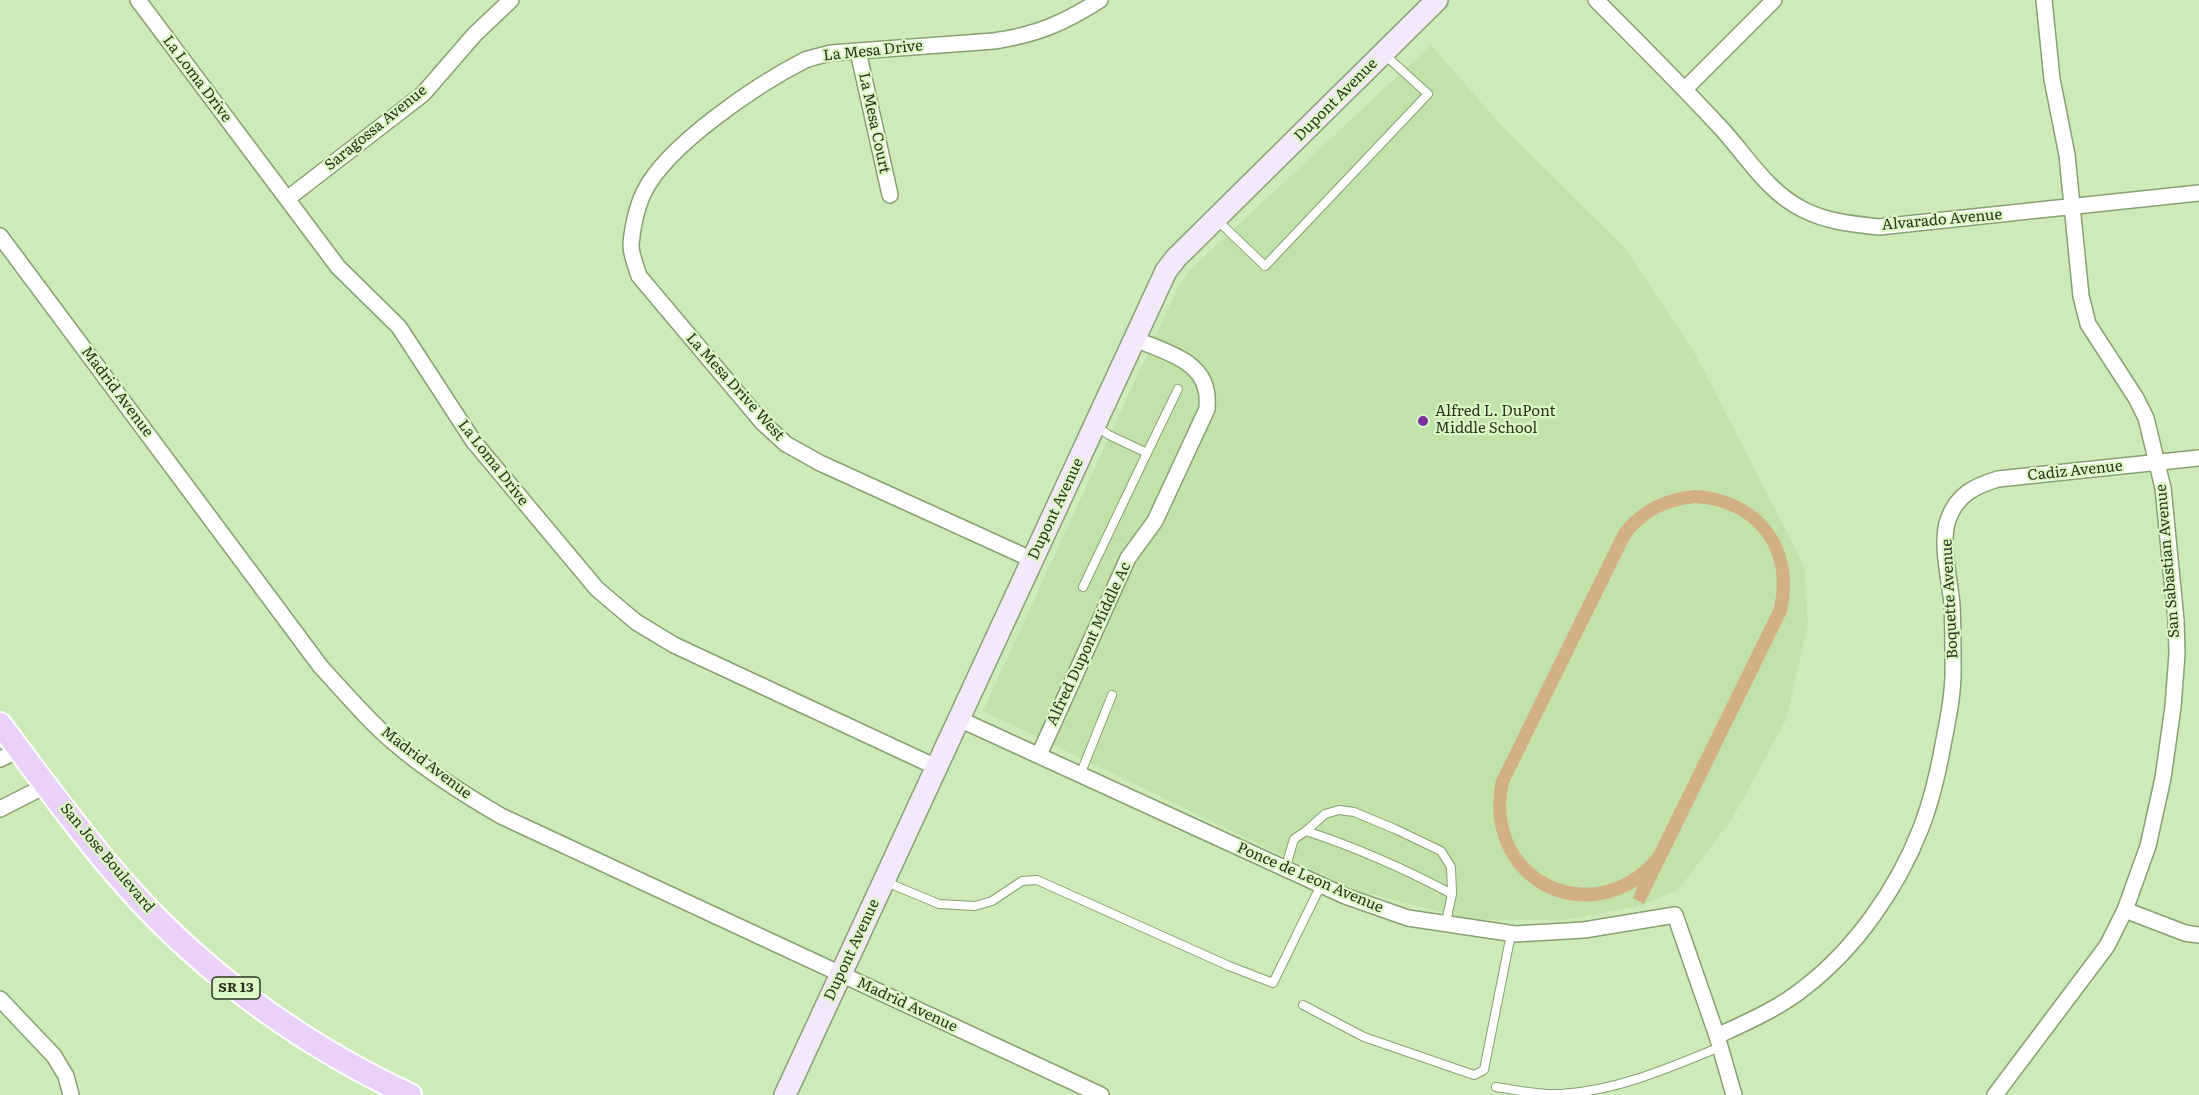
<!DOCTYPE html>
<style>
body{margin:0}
canvas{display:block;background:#ceeab9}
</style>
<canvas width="2199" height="1095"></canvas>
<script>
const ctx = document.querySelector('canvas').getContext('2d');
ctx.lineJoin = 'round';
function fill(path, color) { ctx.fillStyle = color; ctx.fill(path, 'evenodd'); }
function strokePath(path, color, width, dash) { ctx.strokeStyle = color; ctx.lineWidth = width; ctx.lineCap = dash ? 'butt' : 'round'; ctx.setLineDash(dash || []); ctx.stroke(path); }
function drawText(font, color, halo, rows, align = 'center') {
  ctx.font = font + ' Literata,serif'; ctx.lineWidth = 4.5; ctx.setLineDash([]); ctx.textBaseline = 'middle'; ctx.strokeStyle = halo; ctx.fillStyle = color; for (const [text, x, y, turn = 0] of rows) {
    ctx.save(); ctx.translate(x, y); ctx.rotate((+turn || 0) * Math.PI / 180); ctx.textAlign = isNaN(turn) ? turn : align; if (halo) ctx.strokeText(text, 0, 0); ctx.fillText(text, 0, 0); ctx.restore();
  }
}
fill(new Path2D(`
 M1431,45L1500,124L1624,247L1694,352L1804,565L1808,624L1786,720L1732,819L1678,890L1640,906L1563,920H1472L1352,889L983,711L1178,287L1191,269Z`), '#c2e2a9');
fill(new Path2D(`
 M1695,490C1762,494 1802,546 1787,612L1644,904L1633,898L1638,886C1559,933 1477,866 1496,780L1619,530C1639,505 1663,493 1695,490ZM1695,503C1753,506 1788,551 1774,608L1653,854C1594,925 1488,875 1509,783L1630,538C1647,516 1667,506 1695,503Z`), '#d2af84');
const lane = new Path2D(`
 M1216,219L1265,266L1428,94L1384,54
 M1147,453L1178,389
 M1083,587L1147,453L1109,435L1096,426
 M1080,775L1112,695
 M1306,831L1325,814L1339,810L1354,812L1395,829L1441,851L1451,867L1452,894
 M1285,869L1294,839L1306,831C1355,847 1405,869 1452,894L1446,922
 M886,882L939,904L975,906L992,901L1022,881L1037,880L1229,966L1273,983L1321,885
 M1303,1005L1364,1037L1474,1075L1484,1070L1511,934
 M1496,1087C1517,1090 1539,1095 1561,1094C1616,1091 1669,1068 1720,1047`);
const street = new Path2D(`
 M138,0L338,267L399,327L474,442L597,589L636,622L674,645L936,767
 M1596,0C1638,42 1680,84 1720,127C1747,156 1767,192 1804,210C1828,222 1852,224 1879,227L2199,193
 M858,51L890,195
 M1685,89L1774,0
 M287,199L423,94L475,34L511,0
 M0,236L321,667C346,694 370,723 398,746C430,773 465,795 501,816L1101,1095
 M1033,560L820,463L786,444L762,422L639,276C636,266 631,255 631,245C632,229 637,206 644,192C667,145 758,84 805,60C813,57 823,55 831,53L994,41C1036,35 1064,23 1100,0
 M959,719L1345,896L1408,918L1515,934L1584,930L1675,915L1717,1036L1734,1095
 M1039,755L1128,558L1155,521L1207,409C1207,403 1208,396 1206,390C1200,359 1160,350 1135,339
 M0,759L19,750
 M0,809L47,785
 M2125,910L2185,933L2199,935
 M0,999L54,1056L66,1076L71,1095
 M1717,1036C1747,1022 1778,1009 1804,988C1856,948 1897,889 1921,828C1931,802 1938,773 1943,745C1948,719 1954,691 1953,664C1953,645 1953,625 1952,605C1950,580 1940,544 1948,520C1957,494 1975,486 1998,479L2199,458
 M1995,1095L2107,946L2125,910L2148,846L2163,778L2173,707L2177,654L2176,620L2163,488L2146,418L2136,398L2088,324L2081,296L2067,155L2052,79L2044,0`);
const secondary = new Path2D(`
 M785,1095L1166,271L1176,258L1437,0`);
const primary = new Path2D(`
 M0,724C36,772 72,822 111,868C191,964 296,1042 410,1095`);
strokePath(lane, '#87a172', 10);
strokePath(street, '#87a172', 18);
strokePath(secondary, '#87a172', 24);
strokePath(primary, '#fff', 26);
strokePath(lane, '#fff', 8);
strokePath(street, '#fff', 15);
strokePath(secondary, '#f4e8fb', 21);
strokePath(primary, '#e9d1f8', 22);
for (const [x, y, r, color] of [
 [1423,421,6,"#7b2fa1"]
]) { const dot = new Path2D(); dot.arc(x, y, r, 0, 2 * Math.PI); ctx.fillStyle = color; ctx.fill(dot); strokePath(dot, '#dbf8c5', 2); }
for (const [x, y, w] of [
 [236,988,48]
]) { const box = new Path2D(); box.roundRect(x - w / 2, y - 11, w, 22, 4.5); ctx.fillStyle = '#dbf8c5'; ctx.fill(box); strokePath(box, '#2a3521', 1.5); }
drawText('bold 14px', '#2a3521', null, [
 ["SR 13",236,988]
]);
drawText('15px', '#2a3521', '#dbf8c5', [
 ["La Mesa Drive",873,51,-6],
 ["La Loma Drive",197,79,53],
 ["Dupont Avenue",1336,100,-45],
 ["La Mesa Court",874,123,78],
 ["Saragossa Avenue",376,128,-39],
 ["Alvarado Avenue",1942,220,-5],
 ["La Mesa Drive West",735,387,48],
 ["Madrid Avenue",117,392,53],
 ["La Loma Drive",493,463,52],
 ["Cadiz Avenue",2075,471,-6],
 ["Dupont Avenue",1056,509,-65],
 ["San Sabastian Avenue",2168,561,-95],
 ["Boquette Avenue",1950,599,-93],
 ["Alfred Dupont Middle Ac",1089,644,-65],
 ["Madrid Avenue",426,763,37],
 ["San Jose Boulevard",107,858,50],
 ["Ponce de Leon Avenue",1310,878,23],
 ["Dupont Avenue",852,950,-65],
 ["Madrid Avenue",907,1005,25]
]);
drawText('15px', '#2a3521', '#dbf8c5', [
 ["Alfred L. DuPont",1435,412],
 ["Middle School",1435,429]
], 'left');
</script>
